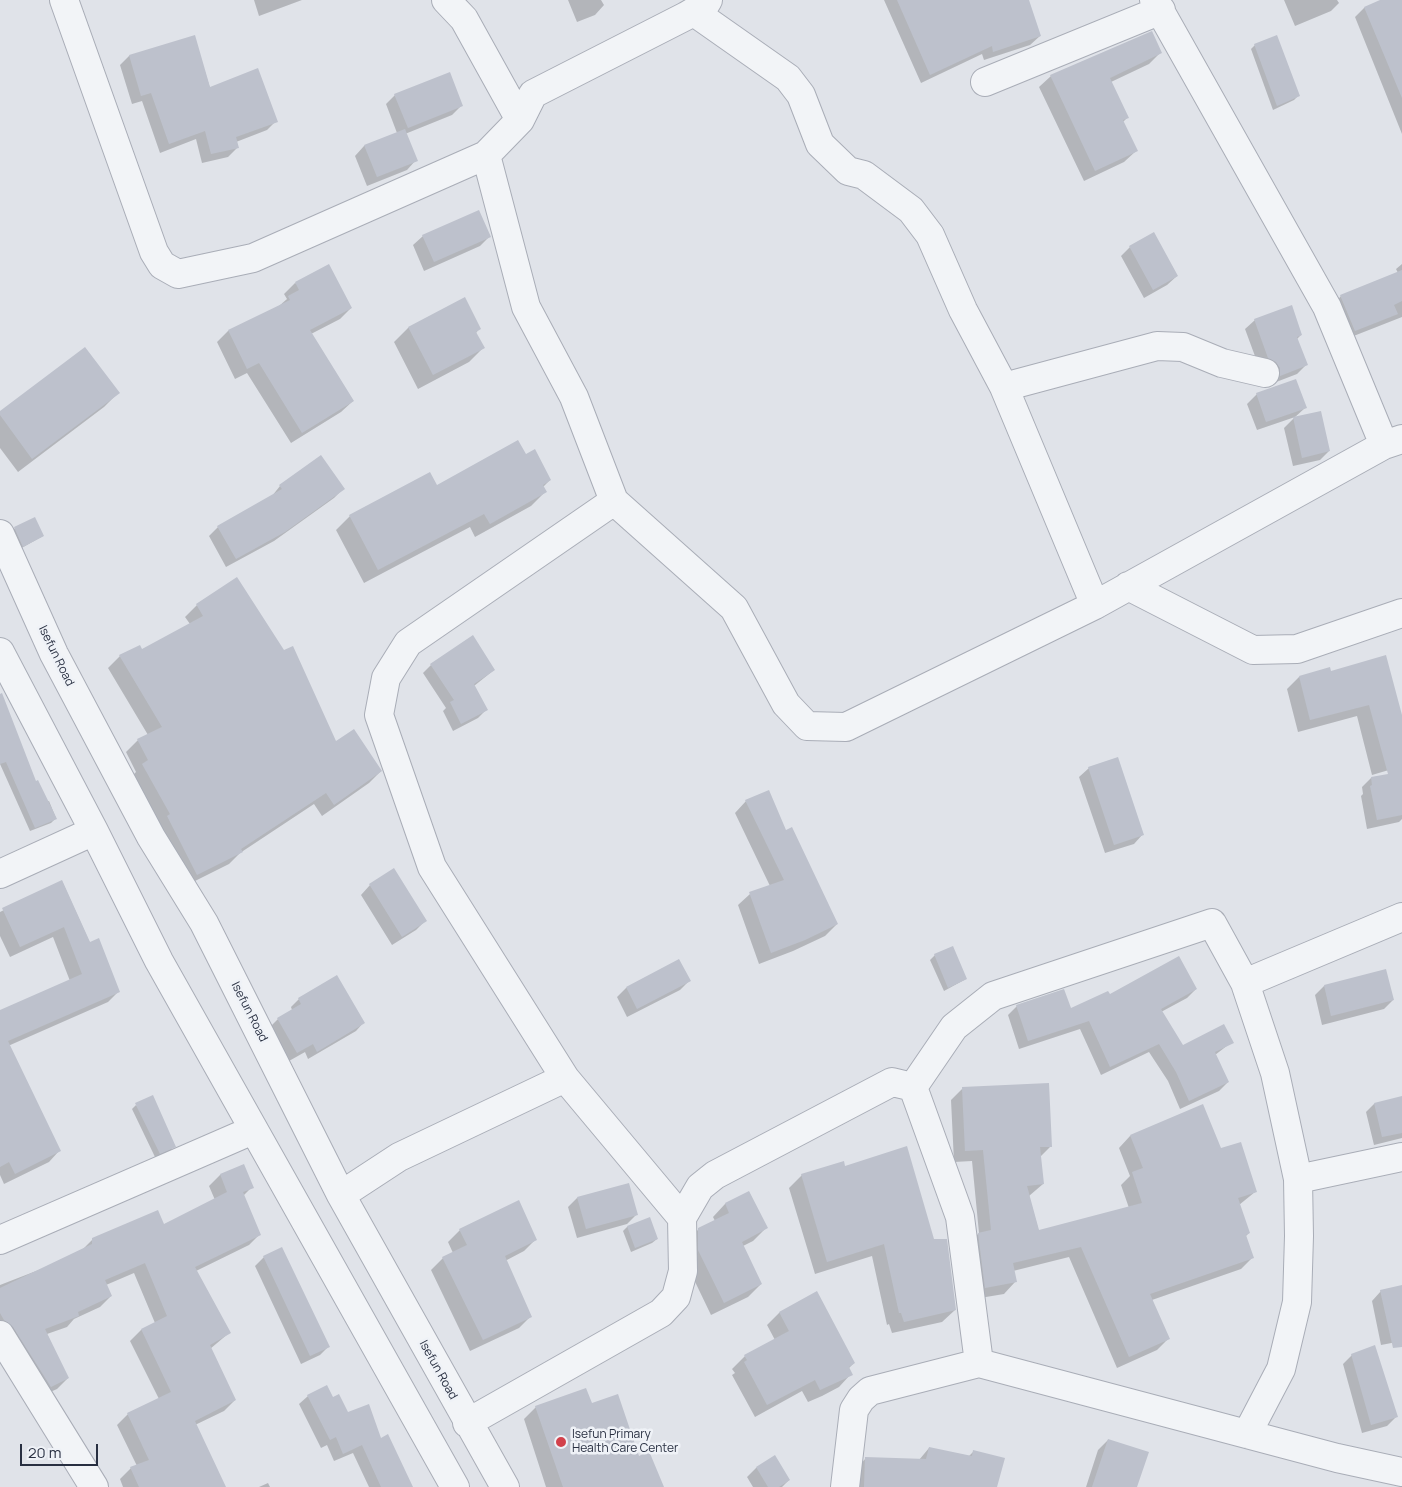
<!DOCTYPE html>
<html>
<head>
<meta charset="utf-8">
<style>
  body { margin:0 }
  #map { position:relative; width:1402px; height:1487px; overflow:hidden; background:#e0e3e9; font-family:Manrope,sans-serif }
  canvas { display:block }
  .scale { position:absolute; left:20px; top:1444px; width:78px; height:22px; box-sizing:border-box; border:2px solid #282f41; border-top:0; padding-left:6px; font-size:15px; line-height:18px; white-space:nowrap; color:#282f41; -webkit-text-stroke:4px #eff2f7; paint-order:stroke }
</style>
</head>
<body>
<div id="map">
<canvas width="1402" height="1487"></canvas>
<div class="scale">20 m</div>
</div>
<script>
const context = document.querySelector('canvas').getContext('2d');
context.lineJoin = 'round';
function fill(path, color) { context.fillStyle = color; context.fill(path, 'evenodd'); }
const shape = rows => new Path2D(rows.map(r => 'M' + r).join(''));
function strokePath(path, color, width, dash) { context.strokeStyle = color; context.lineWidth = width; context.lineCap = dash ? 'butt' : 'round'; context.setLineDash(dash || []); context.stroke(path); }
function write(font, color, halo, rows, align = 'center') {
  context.font = font + ' Manrope,sans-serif'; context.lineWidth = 5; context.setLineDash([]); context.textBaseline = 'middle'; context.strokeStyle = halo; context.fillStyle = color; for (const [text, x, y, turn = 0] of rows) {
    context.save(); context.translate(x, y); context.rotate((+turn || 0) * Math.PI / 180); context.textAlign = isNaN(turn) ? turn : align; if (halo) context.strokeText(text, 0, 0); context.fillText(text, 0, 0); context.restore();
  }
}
fill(shape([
  [254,0,302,0,259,16],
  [568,0,601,0,604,5,595,15,577,22],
  [884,0,1028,0,1040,36,1030,45,984,60,982,54,921,83],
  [1284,0,1337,0,1339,3,1331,11,1295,26],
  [1383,0,1402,0,1402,134,1355,17,1364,8],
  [194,36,210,88,276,121,267,130,236,142,237,148,228,157,202,163,196,139,160,153,142,101,132,104,120,65,129,56],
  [1255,45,1299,95,1294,100,1273,110,1251,49],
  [1160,53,1149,64,1111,82,1127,118,1123,122,1136,151,1124,162,1084,181,1039,87,1051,76],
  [395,95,461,106,452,115,405,134,416,160,407,170,367,186,355,156,364,146,397,133,386,104],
  [423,236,489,237,480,246,424,271,413,245],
  [1130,247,1177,276,1167,285,1144,298,1121,256],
  [1402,264,1402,317,1346,339,1333,305,1341,296,1398,273,1396,269],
  [295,283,351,308,340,319,311,334,353,401,341,412,291,443,247,373,235,379,217,342,228,331,279,306,287,299,284,294],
  [464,299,479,329,476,333,483,348,469,362,418,389,394,342,408,328],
  [1255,320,1301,335,1297,339,1307,364,1297,374,1271,384,1259,367,1245,329],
  [118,393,104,407,18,472,0,448,0,412],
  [1257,394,1305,408,1294,418,1329,451,1320,460,1293,466,1284,428,1295,417,1257,430,1247,404],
  [526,456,550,480,543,487,545,492,531,506,475,537,470,527,364,583,336,530,350,516],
  [280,486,343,489,334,498,274,541,226,567,209,536,218,527,272,496],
  [15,528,43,536,18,550,11,533],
  [197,605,336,743,381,771,369,783,322,816,314,804,240,853,229,864,185,886,131,777,136,772,126,752,138,740,148,735,108,668,120,656,141,651,190,624,185,617],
  [473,637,494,670,474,686,486,710,478,718,453,731,443,711,446,708,423,673,431,665],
  [1330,672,1402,719,1402,764,1399,767,1372,775,1357,716,1298,732,1287,689,1299,677],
  [0,733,35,783,46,802,49,801,56,818,51,823,30,831,0,764],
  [1089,768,1143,834,1134,844,1105,853,1079,777],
  [1371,778,1402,779,1402,819,1399,822,1367,829,1361,796,1363,794,1362,787],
  [746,801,786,832,837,924,825,936,793,951,759,964,738,905,750,894,770,886,735,813],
  [62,881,90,943,119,991,108,1002,8,1046,59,1151,49,1162,4,1184,0,1175,0,1019,70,981,53,937,10,957,0,936,0,912],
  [370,885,425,921,416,930,392,945,361,895],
  [935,955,966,979,944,991,930,960],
  [689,981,680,990,627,1017,617,997,626,988],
  [1324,986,1393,1000,1384,1009,1322,1025,1315,995],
  [1196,989,1187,998,1161,1012,1183,1047,1232,1042,1215,1055,1228,1082,1219,1091,1180,1109,1168,1081,1149,1052,1101,1075,1080,1029,1019,1049,1008,1015,1017,1006,1070,1009,1109,996],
  [299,999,364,1022,356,1031,308,1059,305,1052,289,1061,270,1027,278,1019,292,1010,291,1007],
  [963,1088,1051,1146,1040,1157,1043,1184,1029,1196,1039,1232,1129,1208,1121,1185,1130,1176,1119,1148,1130,1136,1220,1150,1255,1192,1239,1205,1249,1233,1245,1237,1252,1258,1241,1269,1152,1300,1168,1339,1157,1350,1117,1368,1069,1257,1013,1271,1015,1282,1004,1294,974,1299,967,1245,979,1233,972,1161,954,1162,951,1100],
  [1402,1098,1402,1138,1374,1145,1366,1112,1374,1104],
  [136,1105,174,1146,170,1151,155,1157,132,1109],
  [243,1165,252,1187,243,1196,260,1234,249,1245,196,1271,229,1333,210,1349,235,1400,224,1411,195,1425,210,1487,123,1487,120,1479,131,1468,137,1466,117,1425,128,1414,159,1399,130,1341,141,1330,155,1323,134,1273,106,1285,111,1296,100,1307,74,1319,67,1327,47,1334,68,1378,57,1389,39,1397,0,1336,0,1285,67,1259,82,1250,93,1239,163,1225,215,1200,209,1186,220,1175],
  [844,1168,933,1241,944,1239,955,1310,942,1322,892,1333,889,1324,887,1325,872,1256,815,1274,789,1188,802,1175],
  [749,1192,766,1228,753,1241,743,1246,761,1284,748,1297,711,1315,686,1263,685,1242,699,1229,715,1221,713,1217,725,1204],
  [577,1198,636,1215,627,1224,577,1238,568,1207],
  [649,1219,657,1239,652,1243,631,1252,623,1231,627,1227],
  [460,1230,536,1239,524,1251,505,1261,531,1316,519,1328,470,1351,431,1270,443,1258,453,1253,448,1242],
  [264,1257,329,1346,320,1355,301,1364,255,1266],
  [1402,1287,1402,1341,1381,1345,1372,1301,1381,1291],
  [816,1293,854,1363,848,1369,851,1374,839,1387,822,1396,808,1402,802,1391,755,1417,732,1375,735,1373,732,1369,745,1356,775,1340,767,1325,779,1313],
  [1352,1355,1397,1416,1387,1426,1362,1433,1343,1364],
  [308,1396,332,1398,347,1414,380,1439,412,1487,369,1487,353,1453,334,1461,327,1445,321,1448,299,1404],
  [591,1405,639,1457,663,1487,546,1487,524,1419,536,1407],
  [1108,1440,1136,1487,1086,1487,1098,1450],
  [929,1448,968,1457,974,1451,996,1487,856,1487,857,1468,866,1458,919,1460],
  [775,1457,789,1480,782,1487,753,1487,747,1477,756,1468],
  [268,1483,270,1487,259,1487]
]), '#0003');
fill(shape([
  [897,0,1029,0,1041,36,993,52,992,46,930,75],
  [1380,0,1402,0,1402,98,1364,7],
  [1152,31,1162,53,1110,78,1129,118,1123,120,1138,151,1095,171,1050,75],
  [195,35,210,87,258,68,278,122,236,137,239,148,211,154,205,131,169,144,151,93,141,96,129,55],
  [1277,35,1300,96,1277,106,1254,44],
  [450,72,463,106,408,128,394,94],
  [405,129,418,161,377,177,364,145],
  [479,210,491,237,434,262,422,235],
  [1154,232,1178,276,1153,290,1129,246],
  [329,264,352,308,310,330,354,401,302,433,259,363,247,369,228,330,290,300,288,296,299,290,295,282],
  [1402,270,1402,301,1394,305,1398,314,1355,331,1340,295],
  [465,297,481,329,476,332,485,348,433,375,408,327],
  [1292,305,1302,335,1297,337,1308,365,1280,376,1280,368,1276,362,1268,358,1254,319],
  [85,347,120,393,32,459,0,415,0,411],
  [1296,379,1307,408,1266,422,1256,393],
  [1321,411,1330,451,1302,458,1293,417],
  [518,440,526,454,535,449,551,480,543,485,547,492,490,524,484,514,378,570,349,515,430,472,437,485],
  [321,455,345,489,285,532,236,559,217,526,282,489,279,485],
  [35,517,44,536,23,547,14,527],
  [237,577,284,650,293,646,336,741,354,729,382,771,334,805,326,793,241,849,243,852,197,875,167,816,170,814,142,764,148,760,137,739,162,727,119,655,140,645,142,649,203,616,196,604],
  [473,635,495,670,474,684,488,710,461,724,450,702,454,700,430,664],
  [1386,655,1402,715,1402,815,1377,820,1370,786,1372,785,1371,777,1388,774,1369,705,1310,720,1299,676,1330,667,1331,671],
  [2,693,36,781,38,780,57,819,35,828,6,762,0,764,0,694],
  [1118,757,1144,835,1114,845,1088,767],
  [769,790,786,830,792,827,838,924,805,940,771,953,749,892,784,880,745,800],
  [394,868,427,921,402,937,369,884],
  [62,880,90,942,99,938,120,992,8,1041,61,1151,15,1174,9,1162,0,1167,0,1010,82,974,64,927,20,947,2,908],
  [953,946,967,979,948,988,934,954],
  [1179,956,1197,989,1161,1009,1183,1045,1224,1024,1234,1043,1215,1052,1229,1082,1189,1101,1176,1072,1159,1044,1110,1067,1089,1021,1028,1041,1016,1005,1064,989,1071,1008,1108,991,1110,994],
  [679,959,691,981,637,1009,626,987],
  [1386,969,1394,1000,1331,1016,1324,985],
  [337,975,365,1023,317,1052,313,1044,297,1053,277,1018,301,1004,298,998],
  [1049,1083,1052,1147,1040,1147,1044,1184,1027,1186,1039,1230,1142,1203,1132,1172,1143,1168,1130,1135,1203,1104,1221,1148,1241,1142,1257,1192,1238,1198,1250,1233,1246,1235,1254,1258,1150,1294,1170,1339,1129,1357,1081,1247,1013,1263,1017,1282,985,1288,978,1233,991,1230,983,1150,965,1151,962,1087],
  [153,1095,176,1147,160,1154,135,1103],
  [1402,1096,1402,1133,1382,1137,1374,1103],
  [907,1146,934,1239,947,1239,956,1310,904,1322,901,1313,899,1313,884,1244,827,1262,801,1174,844,1161,845,1166],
  [244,1164,254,1188,243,1192,261,1235,195,1267,231,1333,210,1345,236,1400,195,1421,226,1487,139,1487,130,1467,149,1460,127,1413,171,1392,141,1329,167,1316,145,1263,105,1280,112,1296,78,1312,79,1316,45,1329,69,1378,51,1387,13,1327,4,1320,0,1313,0,1288,92,1244,92,1238,158,1210,164,1224,227,1192,220,1174],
  [629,1183,638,1215,586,1229,577,1197],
  [749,1191,768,1228,742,1242,762,1284,724,1303,698,1250,698,1228,729,1213,725,1203],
  [519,1200,537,1240,505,1256,532,1317,483,1340,442,1257,467,1245,459,1229],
  [650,1217,658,1239,635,1248,627,1226],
  [282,1247,330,1347,310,1356,263,1256],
  [1402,1285,1402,1347,1393,1348,1380,1290],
  [817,1291,855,1363,849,1367,853,1375,820,1390,815,1380,767,1405,744,1362,747,1360,744,1355,789,1331,779,1312],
  [1375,1345,1398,1417,1371,1425,1351,1354],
  [327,1385,333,1397,339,1394,348,1412,369,1404,381,1438,388,1434,413,1487,381,1487,362,1445,343,1454,336,1437,330,1440,307,1395],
  [586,1388,592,1403,618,1394,639,1456,649,1451,664,1487,563,1487,535,1406],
  [1108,1439,1149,1452,1137,1487,1092,1487],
  [929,1447,972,1456,973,1450,1005,1458,997,1487,864,1487,865,1457,926,1459],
  [775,1455,790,1480,779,1487,768,1487,756,1467]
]), '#bdc1cc');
const minor = shape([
  [64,0,154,252,162,265,178,274,253,258,486,155,520,120,533,94,686,16,705,5,708,0],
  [446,0,464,19,520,120],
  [1154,0,1327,307,1384,445],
  [694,12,788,78,801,95,820,144,848,171,864,175,911,210,930,235,963,310,1004,387,1095,605],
  [985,82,1161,10],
  [486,155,526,307,574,397,614,501,734,608,786,704,807,726,846,727,1095,605,1384,445,1402,439],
  [1004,387,1157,346,1183,347,1222,363,1265,373],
  [614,501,408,643,386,678,379,715,432,867,565,1078,682,1218],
  [0,534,54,654,151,837,204,923,341,1195,505,1487],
  [1128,586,1253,650,1297,649,1402,613],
  [0,652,94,831,159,961,455,1487],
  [0,874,94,831],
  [1245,983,1402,917],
  [913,1087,954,1027,993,996,1212,923,1245,983,1275,1073,1298,1179,1299,1236,1297,1302,1281,1369,1247,1434],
  [1298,1179,1402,1157],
  [341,1195,399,1157,565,1078],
  [0,1240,253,1130],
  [0,1335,94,1487],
  [467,1423,661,1313,676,1297,683,1271,682,1218,700,1187,715,1175,892,1082,913,1087,960,1217,979,1363],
  [845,1487,854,1410,861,1399,870,1391,979,1363,1337,1458,1402,1472]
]);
strokePath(minor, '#a9adb7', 30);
strokePath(minor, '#f2f4f7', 28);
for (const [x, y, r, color] of [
  [561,1442,6,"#d2414b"]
]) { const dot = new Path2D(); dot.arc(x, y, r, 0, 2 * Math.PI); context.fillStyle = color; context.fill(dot); strokePath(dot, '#eff2f7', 2); }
write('12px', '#282f41', '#eff2f7', [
  ["Isefun Road",56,656,64],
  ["Isefun Road",249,1012,63],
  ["Isefun Road",438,1370,61]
]);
write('12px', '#282f41', '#eff2f7', [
  ["Isefun Primary",572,1435],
  ["Health Care Center",572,1449]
], 'left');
</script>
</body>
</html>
